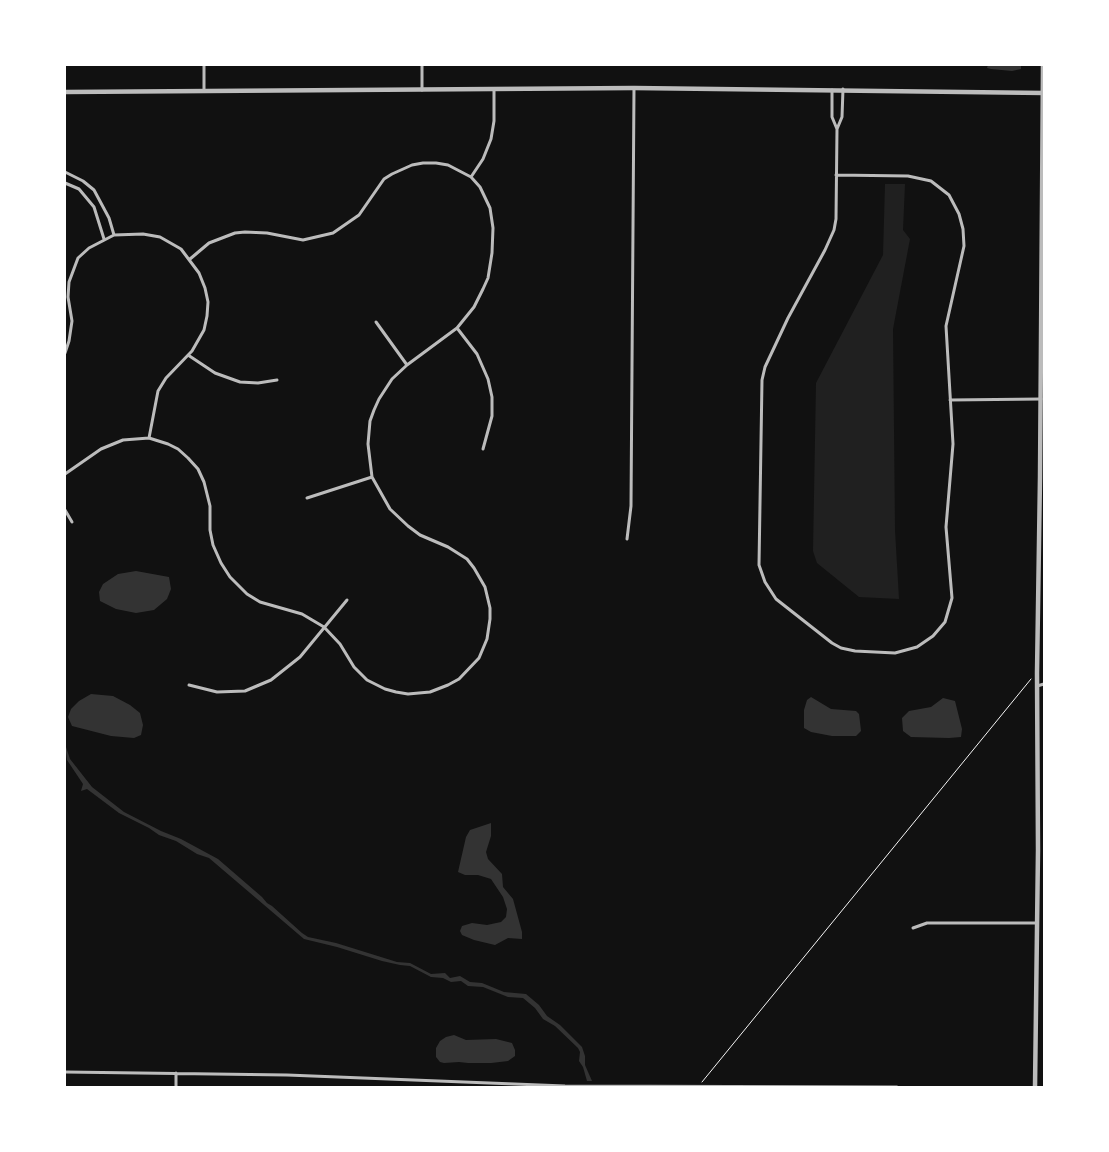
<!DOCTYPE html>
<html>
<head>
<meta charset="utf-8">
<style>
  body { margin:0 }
  #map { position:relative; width:1109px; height:1152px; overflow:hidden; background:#111; font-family:"Noto Sans",sans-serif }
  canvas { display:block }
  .frame { position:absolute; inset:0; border:66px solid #fff; pointer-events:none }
</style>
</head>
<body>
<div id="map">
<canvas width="1109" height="1152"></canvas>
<div class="frame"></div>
</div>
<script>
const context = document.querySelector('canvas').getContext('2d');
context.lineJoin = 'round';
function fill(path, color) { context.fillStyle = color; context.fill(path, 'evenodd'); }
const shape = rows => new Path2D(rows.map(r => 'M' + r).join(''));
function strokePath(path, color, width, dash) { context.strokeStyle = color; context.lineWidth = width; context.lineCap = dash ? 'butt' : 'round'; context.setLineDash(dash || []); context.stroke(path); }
fill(shape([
  [885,184,905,184,903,230,910,239,893,329,895,530,899,599,859,597,817,563,813,551,816,383,883,255]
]), '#202020');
fill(shape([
  [988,65,1021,65,1021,69,1012,71,991,69,987,68],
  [136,571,169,577,171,589,167,599,154,610,136,613,116,609,100,601,99,592,103,584,118,574],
  [91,694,113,696,130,705,140,713,143,725,141,735,134,738,111,736,72,726,68,717,71,709,79,701],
  [811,697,831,709,856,711,859,714,861,731,856,736,832,736,811,732,804,728,804,710,807,700],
  [943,698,955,701,962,729,961,737,949,738,911,737,903,731,902,718,909,711,931,707],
  [65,744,70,759,92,787,124,812,161,831,181,839,218,859,262,897,267,903,272,906,302,933,308,937,336,943,397,962,410,963,431,974,445,973,450,978,460,976,470,982,482,983,504,992,526,994,539,1005,547,1016,560,1025,582,1047,585,1056,585,1065,592,1081,587,1081,583,1067,579,1061,580,1052,578,1048,555,1026,543,1019,535,1008,523,998,508,997,483,987,468,986,461,981,451,982,443,978,431,977,410,966,400,965,382,961,337,947,304,939,209,858,197,854,176,841,159,835,149,828,119,813,87,789,81,791,83,784,67,760],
  [491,823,491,836,486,852,488,859,502,874,503,887,513,899,522,932,522,939,508,938,495,945,474,940,462,935,460,931,462,926,472,923,487,925,501,922,506,917,507,909,503,897,491,879,478,875,465,875,458,872,466,837,470,830],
  [454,1035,466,1040,496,1039,512,1043,515,1050,515,1056,508,1061,491,1063,468,1063,459,1062,444,1063,440,1062,436,1057,436,1048,440,1041,446,1037]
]), '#333');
strokePath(shape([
  [702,1082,1031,679]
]), '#f5f5f5', 1);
strokePath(shape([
  [422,90,422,65],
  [832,90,832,117,837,129,836,219,834,230,825,250,788,318,765,367,762,380,759,565,765,582,776,599,832,643,841,648,855,651,895,653,917,647,933,636,945,622,952,598,946,527,953,444,946,326,964,246,963,229,959,214,949,195,931,181,908,176,836,175],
  [204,91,204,65],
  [837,129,842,117,843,89],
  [65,172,83,181,94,190,109,218,114,235],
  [471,177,483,159,491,139,494,121,494,89],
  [65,183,79,189,94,207,104,239],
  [376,322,407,365],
  [457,328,477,354,488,379,492,397,492,416,483,449],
  [65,353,69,341,72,321,68,297,69,282,78,258,89,248,114,235,143,234,160,237,181,249,199,273,205,288,208,302,207,316,204,330,192,351,166,378,158,391,149,438],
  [188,355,215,373,240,382,258,383,277,380],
  [950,400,1041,399],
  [65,474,101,449,123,440,149,438,168,444,178,449,188,458,198,469,204,482,210,506,210,530,213,545,221,563,230,577,247,594,260,602,302,614,324,627,340,644,354,667,367,680,385,689,396,692,408,694,430,692,448,685,459,679,479,658,487,639,490,619,490,608,485,587,474,568,467,559,448,547,420,535,408,526,390,509,372,477,368,444,370,421,374,410,379,399,392,379,407,365,457,328,474,307,483,289,488,278,492,253,493,228,490,208,480,187,471,177,448,165,436,163,423,163,412,165,392,174,384,179,359,215,333,233,303,240,267,233,245,232,235,233,209,243,190,259],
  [307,498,372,477],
  [65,510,72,522],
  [627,539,631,506,634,88],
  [189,685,217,692,245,691,271,680,300,657,347,600],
  [1037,686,1044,684],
  [913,928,927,923,1037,923],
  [65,1072,287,1075,565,1086,897,1087],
  [176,1087,176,1073]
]), '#bcbcbc', 3);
strokePath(shape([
  [65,92,634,88,1044,93],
  [1035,1087,1038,850,1037,673,1040,477,1043,65]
]), '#bcbcbc', 4.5);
</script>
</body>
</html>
